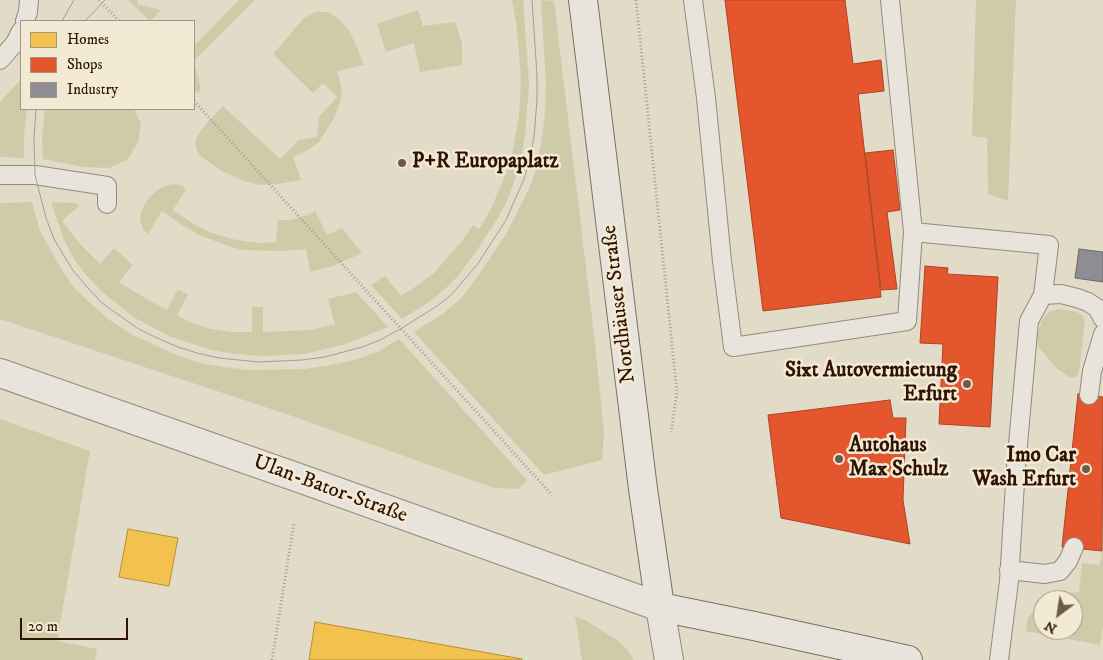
<!DOCTYPE html>
<html>
<head>
<meta charset="utf-8">
<style>
  body { margin:0 }
  #map { position:relative; width:1103px; height:660px; overflow:hidden; background:#e2dbc8; font-family:"IM FELL DW Pica",serif }
  canvas { display:block }
  .legend { position:absolute; left:20px; top:20px; width:175px; height:90px; box-sizing:border-box; background:#f3ead5; border:1px solid #a59481; margin:0; padding:6px 9px; list-style:none; font-size:15px; color:#2f1404 }
  .legend li { display:flex; align-items:center; gap:10px; height:25px }
  .legend b { width:25px; border:1px solid #a59481 }
  .north { position:absolute; left:1033px; top:590px; width:50px; height:50px; box-sizing:border-box; background:#f3ead5; border:1px solid #a59481; border-radius:50%; rotate:211deg; font-size:14px; font-weight:700; line-height:20px; text-align:center; color:#2f1404 }
  .north::after { content:''; display:block; margin:auto; width:18px; height:22px; background:#6e5a49; clip-path:polygon(50% 0,100% 100%,50% 72%,0 100%) }
  .scale { position:absolute; left:20px; top:618px; width:108px; height:22px; box-sizing:border-box; border:2px solid #2f1404; border-top:0; padding-left:6px; font-size:15px; line-height:18px; white-space:nowrap; color:#2f1404; -webkit-text-stroke:4px #f3ead5; paint-order:stroke }
</style>
</head>
<body>
<div id="map">
<canvas width="1103" height="660"></canvas>
<ul class="legend">
<li><b style="height:14px;background:#f2c14e"></b>Homes</li>
<li><b style="height:14px;background:#e4572e"></b>Shops</li>
<li><b style="height:14px;background:#8d8d92"></b>Industry</li>
</ul>
<div class="north">N</div>
<div class="scale">20 m</div>
</div>
<script>
const context = document.querySelector('canvas').getContext('2d');
context.lineJoin = 'round';
function fill(path, color) { context.fillStyle = color; context.fill(path, 'evenodd'); }
const shape = rows => new Path2D(rows.map(r => 'M' + r).join(''));
function strokePath(path, color, width, dash) { context.strokeStyle = color; context.lineWidth = width; context.lineCap = dash ? 'butt' : 'round'; context.setLineDash(dash || []); context.stroke(path); }
function write(font, color, halo, rows, align = 'center') {
  context.font = font + ' "IM FELL DW Pica",serif'; context.lineWidth = 5; context.setLineDash([]); context.textBaseline = 'middle'; context.strokeStyle = halo; context.fillStyle = color; for (const [text, x, y, turn = 0] of rows) {
    context.save(); context.translate(x, y); context.rotate((+turn || 0) * Math.PI / 180); context.textAlign = isNaN(turn) ? turn : align; if (halo) context.strokeText(text, 0, 0); context.fillText(text, 0, 0); context.restore();
  }
}
fill(shape([
  [128,0,138,0,137,4,161,10,151,21,150,21],
  [239,0,255,0,194,61,201,89,197,93,194,90,194,46],
  [512,0,523,0,529,85,525,135,521,159,514,183,507,201,498,218,477,250,458,276,445,289,429,302,402,319,371,285,385,276,401,296,418,285,434,273,462,241,473,225,479,229,490,211,507,171,512,154,519,117,521,80,517,28],
  [541,0,554,1,594,334,604,433,602,460,544,475,414,332,444,313,461,298,476,279,508,231,529,189,536,170,541,144,545,115,546,83],
  [976,0,1016,0,1008,201,988,194,987,138,972,136],
  [418,10,423,26,455,22,462,43,462,65,420,72,414,43,386,52,377,24],
  [315,12,328,12,339,19,348,29,356,45,364,65,337,71,341,84,342,94,340,103,334,118,319,142,310,149,293,157,301,180,279,184,260,185,243,181,220,170,199,155,195,144,197,136,206,124,223,106,280,159,299,140,317,137,319,117,337,97,323,83,313,93,273,54,304,18],
  [21,79,21,109,27,109,24,136,24,158,0,157,0,102],
  [45,109,134,109,141,124,138,142,128,159,109,168,84,167,43,159,42,134],
  [173,184,180,185,186,189,173,210,194,224,212,233,232,239,257,243,276,242,278,220,291,220,307,215,315,211,327,235,342,228,362,253,333,266,310,272,306,249,282,251,242,250,228,246,199,235,182,225,162,211,148,234,143,229,141,223,140,217,141,211,146,202,154,193,162,187],
  [32,202,40,231,62,270,74,288,108,319,131,334,176,355,200,363,224,367,248,370,305,369,330,365,355,360,379,351,399,339,527,480,519,489,494,488,289,415,0,319,0,203],
  [51,202,75,203,79,206,62,221,80,244,100,264,114,248,133,265,119,282,145,298,167,310,178,289,188,295,177,315,192,323,207,328,230,332,252,332,252,307,263,307,263,332,311,330,335,324,328,299,356,292,388,327,346,344,304,354,264,356,235,354,212,350,171,337,135,318,101,291,86,275,74,259,64,240],
  [1059,309,1077,312,1082,315,1085,321,1079,371,1076,377,1069,377,1057,369,1038,346,1037,336,1042,320,1050,311],
  [0,419,90,451,57,641,97,649,95,660,0,660],
  [1103,542,1103,626,1100,645,1026,631,1028,617,1043,602,1043,630,1073,630,1073,600,1046,600,1056,594,1079,592,1082,563,1100,565],
  [575,616,585,620,617,640,627,649,634,660,582,660]
]), '#cecca8');
const homes = shape([
  [128,529,178,538,169,586,119,577,128,529],
  [315,622,522,659,522,660,309,660,315,622]
]);
fill(homes, '#f2c14e');
strokePath(homes, '#b88d38', 1);
const shops = shape([
  [725,0,845,0,853,64,881,60,884,91,858,94,881,297,763,311,725,0],
  [893,150,900,210,887,212,897,289,881,290,865,153,893,150],
  [925,266,948,268,947,274,998,277,990,427,939,424,943,344,920,343,925,266],
  [1078,394,1103,397,1102,551,1062,547,1078,394],
  [890,400,893,418,906,418,903,500,910,544,781,518,768,415,890,400]
]);
fill(shops, '#e4572e');
strokePath(shops, '#ae4321', 1);
const industry = shape([
  [1079,249,1103,252,1103,282,1075,278,1079,249]
]);
fill(industry, '#8d8d92');
strokePath(industry, '#716967', 1);
const service = shape([
  [693,0,706,98,722,261,733,347,907,321,913,232,1049,245,1043,295,1029,321,1016,467,1009,581,999,660],
  [890,0,913,232],
  [25,21,28,12,29,0],
  [0,60,15,43,21,31],
  [0,175,35,175,107,186,107,204],
  [1043,295,1061,294,1077,298,1088,302,1097,308,1103,319],
  [1089,395,1092,371,1103,334],
  [1009,570,1045,574,1060,571,1068,561,1074,547]
]);
const tertiary = shape([
  [0,373,299,478,660,607,669,660]
]);
const secondary = shape([
  [583,0,643,489,660,607,754,626,908,660]
]);
strokePath(service, '#928a7d', 20);
strokePath(tertiary, '#928a7d', 30);
strokePath(secondary, '#787064', 30);
strokePath(shape([
  [99,0,119,21],
  [636,0,677,392,671,432],
  [194,101,552,495],
  [272,660,294,523]
]), '#a49e96', 3, [1, 2.5]);
strokePath(service, '#e8e4dc', 18);
strokePath(tertiary, '#e8e4dc', 28);
strokePath(secondary, '#e8e4dc', 28);
strokePath(shape([
  [62,21,74,0],
  [85,21,105,0],
  [36,109,34,137,35,175,46,218,54,239,64,256,74,272,88,288,102,303,137,328,157,338,178,347,197,353,219,358,259,362,302,360,325,357,362,347,380,340,402,328,437,306,450,296,477,265,506,220,524,179,530,158,534,137,537,100,537,76,532,0]
]), '#a49e96', 1);
for (const [x, y, r, color] of [
  [402,163,5,"#6e5a49"],
  [967,384,5,"#6e5a49"],
  [839,459,5,"#6e5a49"],
  [1086,469,5,"#6e5a49"]
]) { const dot = new Path2D(); dot.arc(x, y, r, 0, 2 * Math.PI); context.fillStyle = color; context.fill(dot); strokePath(dot, '#f3ead5', 2); }
write('bold 21px', '#2f1404', '#f3ead5', [
  ["P+R Europaplatz",412,163],
  ["Sixt Autovermietung",957,372,"right"],
  ["Erfurt",957,396,"right"],
  ["Autohaus",849,447],
  ["Max Schulz",849,471],
  ["Imo Car",1076,457,"right"],
  ["Wash Erfurt",1076,481,"right"]
], 'left');
write('21px', '#2f1404', '#f3ead5', [
  ["Nordhäuser Straße",620,304,-97],
  ["Ulan-Bator-Straße",330,490,20]
]);
</script>
</body>
</html>
